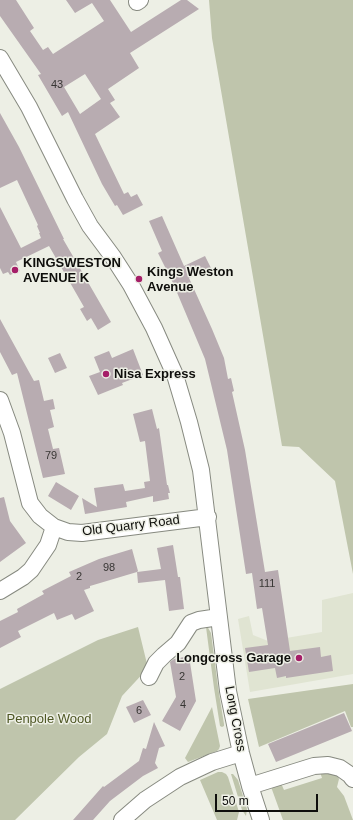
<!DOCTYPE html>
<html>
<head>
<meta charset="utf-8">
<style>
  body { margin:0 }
  #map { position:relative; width:353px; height:820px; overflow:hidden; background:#edefe5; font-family:Helvetica,sans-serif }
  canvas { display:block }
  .scale { position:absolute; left:215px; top:794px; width:103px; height:18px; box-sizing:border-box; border:2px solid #0e0e0b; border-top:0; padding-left:5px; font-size:12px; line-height:14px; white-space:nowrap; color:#0e0e0b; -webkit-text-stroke:3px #edefe5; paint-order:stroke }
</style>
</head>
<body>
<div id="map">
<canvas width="353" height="820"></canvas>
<div class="scale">50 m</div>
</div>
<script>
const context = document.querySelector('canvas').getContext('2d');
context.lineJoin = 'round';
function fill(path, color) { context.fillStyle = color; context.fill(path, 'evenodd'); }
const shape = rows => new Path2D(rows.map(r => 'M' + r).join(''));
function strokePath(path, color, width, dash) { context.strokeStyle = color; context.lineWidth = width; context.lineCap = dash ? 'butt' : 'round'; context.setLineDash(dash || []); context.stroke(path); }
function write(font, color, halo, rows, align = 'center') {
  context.font = font + ' Helvetica,sans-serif'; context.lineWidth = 3; context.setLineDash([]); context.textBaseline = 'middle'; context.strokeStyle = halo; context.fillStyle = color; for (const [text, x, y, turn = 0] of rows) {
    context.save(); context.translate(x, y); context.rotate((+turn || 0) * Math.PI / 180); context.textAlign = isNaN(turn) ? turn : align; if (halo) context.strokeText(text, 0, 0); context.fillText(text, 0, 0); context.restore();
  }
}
fill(shape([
  [353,593,353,674,250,692,238,619,249,616,253,635,268,641,322,632,322,600]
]), '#e0e4d2');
fill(shape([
  [209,0,353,0,353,574,335,481,299,447,282,446,212,38],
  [207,626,211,633,218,687,224,724,224,726,222,727,220,726,214,688,206,627],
  [138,627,148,668,122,696,107,734,79,757,15,820,0,820,0,689,98,640],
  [353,684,353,727,351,727,345,711,259,747,248,699],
  [212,707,220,746,219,749,217,751,188,762,185,758],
  [319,769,336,773,339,779,337,787,344,796,353,820,283,820,270,784,280,781,284,790,322,778],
  [218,772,222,772,226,774,228,777,239,812,237,820,217,820,200,780],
  [231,774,233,774,238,780,247,809,246,816,242,810]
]), '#bfc5ac');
fill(shape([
  [0,0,16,0,34,28,30,31,43,50,48,47,53,54,104,21,92,3,75,13,66,0,110,0,131,32,181,0,187,0,199,9,130,53,139,68,108,89,115,100,110,103,120,117,95,134,124,194,128,192,131,197,137,194,143,205,123,215,117,205,115,206,102,184,68,112,62,116,38,75,41,74,0,16],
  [85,74,101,99,80,114,64,87],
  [0,113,19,147,64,239,63,239,111,322,98,330,91,318,87,321,80,309,84,307,49,246,16,262,20,271,10,275,8,272,3,274,0,268,0,207,21,248,41,238,39,233,40,233,37,226,38,225,17,180,0,188],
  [162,216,184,266,205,256,211,268,189,278,212,329,224,358,228,379,231,378,234,391,232,392,245,450,265,572,278,570,290,651,320,647,321,657,331,655,333,671,286,678,286,676,277,678,275,668,249,672,245,648,268,645,262,608,257,609,252,573,246,574,227,450,205,359,173,283,158,253,162,251,149,221],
  [0,319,34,381,39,380,44,401,53,399,55,409,50,410,54,427,48,429,53,449,59,448,65,474,43,478,17,373,12,375,0,352],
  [133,349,143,375,122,383,123,385,98,395,89,376,100,372,94,357,109,351,112,358],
  [60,353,67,368,55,373,48,358],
  [152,409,157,429,159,428,167,485,168,485,170,493,168,493,169,499,153,502,153,496,126,502,127,507,85,514,82,498,97,507,94,488,123,484,125,491,145,488,144,482,150,481,145,441,140,442,133,414],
  [56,482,79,496,71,510,48,496],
  [4,497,10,521,26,543,0,562,0,498],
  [173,545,178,577,180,577,184,609,169,611,165,580,138,583,137,572,90,586,90,588,84,590,94,611,75,620,72,614,57,620,54,613,18,631,21,637,0,648,0,621,18,612,17,609,44,594,42,591,71,576,69,572,99,559,132,549,138,571,137,572,161,569,157,548],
  [189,656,196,701,180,731,162,721,176,697,170,662,174,659],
  [143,700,151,715,134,723,126,707],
  [344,713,352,731,276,762,268,744],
  [154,722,165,746,159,748,155,763,158,768,143,776,110,801,93,820,73,820,103,786,104,787,139,761,143,748,146,749]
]), '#b8acb1');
const minor = shape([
  [137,2,140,0],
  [0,58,29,107,75,199,90,226,113,257,131,285,154,328,175,375,189,422,201,470,228,691,241,753,250,786,261,820],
  [0,400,12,433,30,503,40,516,54,527,68,532,82,533,208,517],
  [0,591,23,577,31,570,48,545,54,527],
  [149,677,156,663,164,655,178,643,191,623,199,620,219,617],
  [250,786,314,766,328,765,340,768,350,775,353,779],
  [122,820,145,800,180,777,212,762,241,753]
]);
strokePath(minor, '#878a80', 18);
strokePath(minor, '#fff', 16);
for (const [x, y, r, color] of [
  [15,270,4,"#a51e68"],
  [139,279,4,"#a51e68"],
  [106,374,4,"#a51e68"],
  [299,658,4,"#a51e68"]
]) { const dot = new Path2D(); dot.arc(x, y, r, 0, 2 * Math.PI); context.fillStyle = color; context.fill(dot); strokePath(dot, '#edefe5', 1.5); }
write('11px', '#383634', null, [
  ["43",57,85],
  ["79",51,456],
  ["98",109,568],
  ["2",79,577],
  ["111",267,584],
  ["2",182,677],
  ["4",183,705],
  ["6",139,711]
]);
write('bold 13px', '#0e0e0b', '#edefe5', [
  ["KINGSWESTON",23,263],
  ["AVENUE K",23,278],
  ["Kings Weston",147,272],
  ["Avenue",147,287],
  ["Nisa Express",114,374],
  ["Longcross Garage",291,658,"right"]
], 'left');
write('13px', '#0e0e0b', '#edefe5', [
  ["Old Quarry Road",131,526,-7],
  ["Long Cross",235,719,79]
]);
write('13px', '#4e5724', '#edefe5', [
  ["Penpole Wood",49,719]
]);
</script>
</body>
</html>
